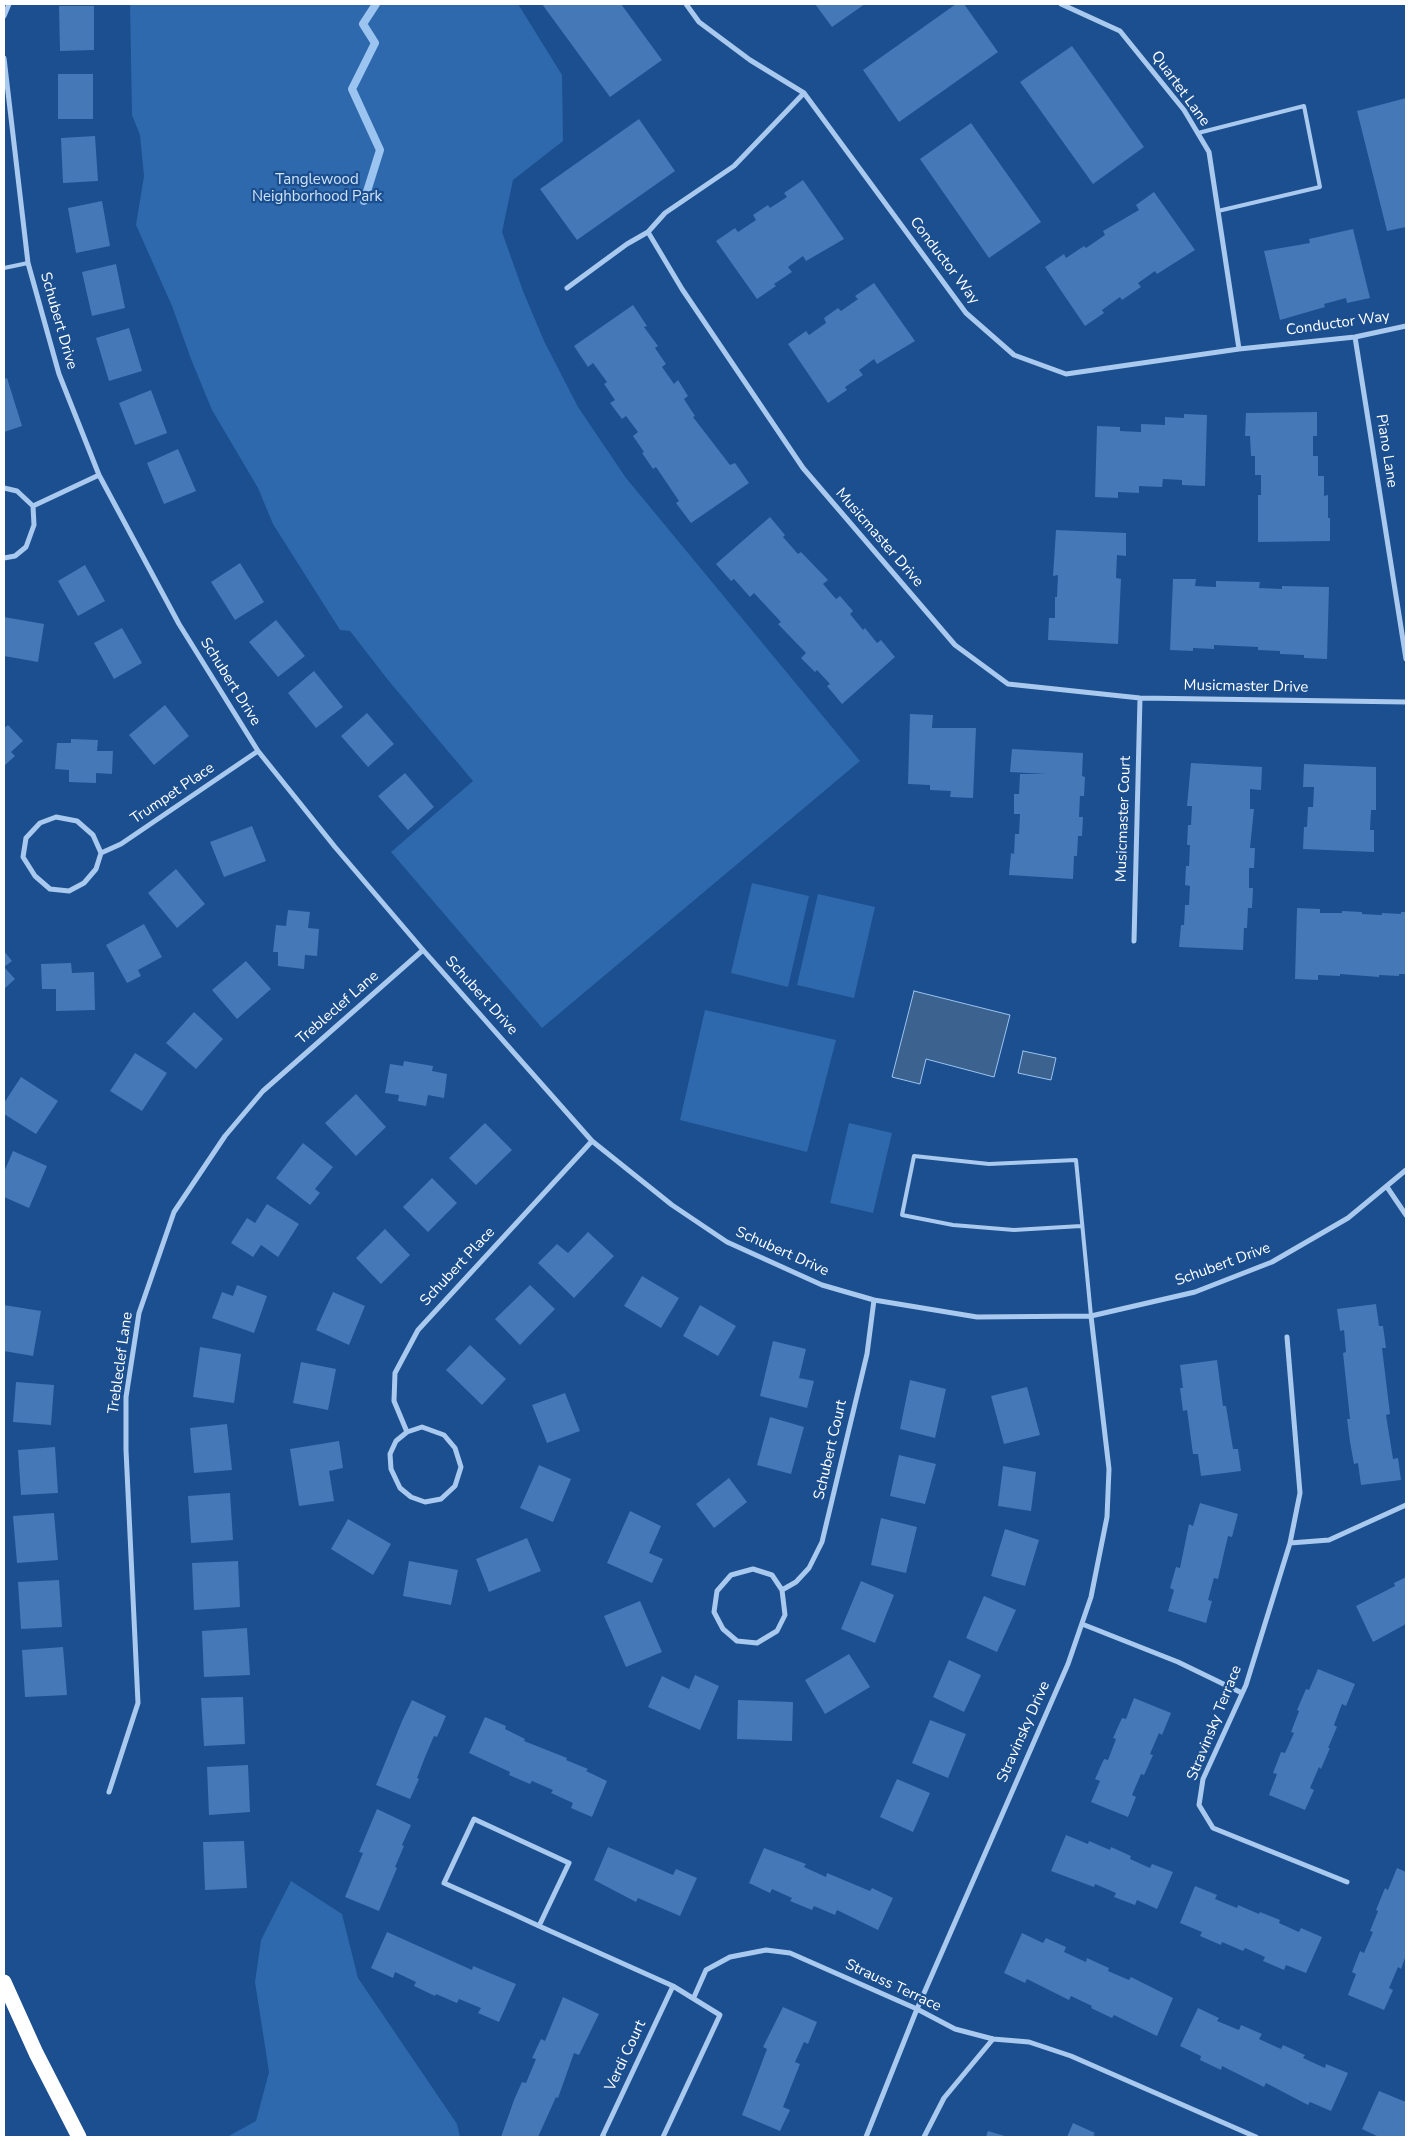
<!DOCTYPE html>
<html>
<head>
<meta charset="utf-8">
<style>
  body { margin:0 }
  #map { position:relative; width:1410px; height:2141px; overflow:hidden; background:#1b4f8f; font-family:"Nunito Sans",sans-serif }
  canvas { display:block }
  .frame { position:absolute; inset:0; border:5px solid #fff; pointer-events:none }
</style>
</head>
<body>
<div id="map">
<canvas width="1410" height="2141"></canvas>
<div class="frame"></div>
</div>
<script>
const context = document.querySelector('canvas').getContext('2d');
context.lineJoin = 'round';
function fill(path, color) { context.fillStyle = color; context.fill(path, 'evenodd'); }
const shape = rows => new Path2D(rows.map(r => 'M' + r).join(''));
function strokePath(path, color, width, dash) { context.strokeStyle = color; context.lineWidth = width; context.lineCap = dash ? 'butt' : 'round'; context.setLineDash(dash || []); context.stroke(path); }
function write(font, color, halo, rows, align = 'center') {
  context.font = font + ' "Nunito Sans",sans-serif'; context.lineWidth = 4.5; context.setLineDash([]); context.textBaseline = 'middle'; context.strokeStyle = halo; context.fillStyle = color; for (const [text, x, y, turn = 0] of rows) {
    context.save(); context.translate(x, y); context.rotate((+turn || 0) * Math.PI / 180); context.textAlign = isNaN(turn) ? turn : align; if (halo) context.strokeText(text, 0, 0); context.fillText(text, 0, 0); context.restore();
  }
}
fill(shape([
  [130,4,518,4,562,75,563,141,513,180,502,232,523,291,544,341,578,407,626,478,860,761,542,1028,391,852,473,781,388,680,350,631,340,630,273,524,258,488,212,410,191,359,172,306,136,225,144,176,140,135,132,115],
  [752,883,809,896,788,987,731,973],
  [818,894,875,907,854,998,797,985],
  [705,1010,836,1040,807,1152,680,1120],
  [849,1123,892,1133,873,1213,830,1203],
  [291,1881,342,1914,358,1978,457,2124,460,2137,227,2137,256,2121,269,2072,255,1982,261,1940]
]), '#2e69ad');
const water = shape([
  [914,991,1010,1015,994,1077,926,1059,920,1084,892,1077,914,991],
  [1023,1051,1056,1058,1051,1080,1018,1073,1023,1051]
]);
fill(water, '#3c6290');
strokePath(water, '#9cc4f0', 1);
strokePath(shape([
  [364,201,380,150,352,89,375,43,363,24,376,4]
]), '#9cc4f0', 8);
fill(shape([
  [542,4,621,4,662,60,610,97],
  [815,4,865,4,832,27],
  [956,4,964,4,998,52,899,122,863,70],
  [59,6,94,6,94,50,60,51],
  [1072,46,1144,147,1093,184,1020,82],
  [58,74,93,74,93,119,58,119],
  [1406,98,1406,227,1387,231,1357,111],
  [639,119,675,171,577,240,540,189],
  [971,123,1041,222,989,258,920,159],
  [95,136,98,181,63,183,61,138],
  [803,180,844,239,806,261,803,256,788,267,792,272,774,284,776,286,757,299,716,241,735,228,738,232,756,220,753,215,768,205,770,208,787,197,784,193],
  [1154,192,1195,250,1157,274,1155,271,1138,283,1141,287,1122,300,1120,297,1102,310,1104,313,1085,326,1045,267,1064,254,1066,258,1084,246,1086,248,1105,235,1103,231,1139,210,1136,205],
  [102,201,110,246,76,253,68,208],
  [1353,229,1370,298,1347,303,1346,298,1324,304,1325,307,1280,320,1264,251,1310,243,1309,239],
  [116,264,125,308,92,316,82,272],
  [874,283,915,341,877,364,874,359,859,370,863,375,845,387,847,390,828,403,788,344,806,331,809,335,826,323,824,318,838,308,841,311,858,299,855,296],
  [633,305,647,326,644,327,658,346,655,348,666,364,662,367,674,384,678,380,688,396,684,399,695,416,693,417,730,465,735,463,749,483,691,523,676,503,679,501,656,467,653,469,642,453,644,452,633,436,638,432,626,416,622,419,610,403,615,400,604,384,607,382,593,363,588,367,574,346],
  [129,328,142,371,109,381,96,338],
  [7,378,22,426,4,432,4,379],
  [151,390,167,433,135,445,119,403],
  [1317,412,1317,436,1313,436,1313,456,1318,456,1318,476,1324,476,1324,496,1328,495,1328,518,1330,518,1330,541,1258,542,1258,495,1261,495,1261,475,1255,475,1255,456,1251,456,1250,436,1245,436,1246,413],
  [1184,414,1207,415,1205,486,1182,485,1182,480,1163,479,1162,487,1139,486,1139,493,1118,492,1118,498,1095,497,1097,426,1120,427,1120,431,1141,432,1141,424,1165,425,1165,417,1184,418],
  [178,449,196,491,164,504,147,463],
  [770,517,785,535,783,537,798,554,801,552,828,580,823,584,836,599,840,596,853,611,850,614,863,630,865,628,877,643,881,640,895,657,842,704,827,686,830,684,817,670,815,672,801,658,806,653,778,624,781,622,768,608,754,593,750,597,734,579,731,581,716,564],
  [1056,530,1126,533,1126,556,1117,555,1116,578,1121,579,1118,644,1048,640,1049,618,1055,618,1055,597,1057,597,1058,575,1053,576],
  [240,563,264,602,235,620,211,582],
  [85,565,105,601,78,616,58,581],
  [1173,579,1196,579,1195,586,1216,587,1216,581,1260,582,1259,588,1282,589,1282,586,1329,587,1327,659,1304,658,1304,655,1280,654,1280,651,1258,650,1258,647,1214,645,1214,649,1193,648,1193,651,1170,650],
  [4,617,44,624,38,662,4,656],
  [276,620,305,656,278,677,249,642],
  [122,628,142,663,114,679,94,643],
  [314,671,343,707,316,728,288,693],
  [165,705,189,736,154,765,129,735],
  [367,713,394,744,368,767,341,736],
  [910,714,933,715,932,728,976,728,973,798,950,797,951,791,930,790,930,785,908,784],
  [8,725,23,741,11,752,15,756,4,766,4,728],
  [71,739,98,740,97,751,113,751,112,774,96,773,96,783,69,782,69,770,55,769,57,743,71,743],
  [1012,749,1083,753,1082,776,1085,777,1084,796,1080,796,1079,817,1083,817,1082,836,1078,836,1077,856,1074,856,1073,879,1009,875,1011,853,1014,854,1015,834,1019,834,1020,814,1014,814,1014,794,1019,794,1020,774,1046,774,1010,772],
  [1191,763,1262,767,1261,790,1250,789,1250,809,1254,809,1250,848,1255,848,1254,868,1249,868,1249,888,1253,888,1252,908,1248,908,1247,928,1244,928,1243,950,1179,947,1181,925,1184,925,1185,905,1189,905,1190,886,1185,885,1186,866,1189,866,1190,845,1187,845,1188,825,1191,825,1192,806,1187,806],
  [1304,764,1376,767,1376,810,1371,810,1370,830,1374,830,1374,852,1303,849,1304,827,1307,827,1308,807,1313,807,1314,787,1303,787],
  [405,773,434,807,408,830,378,796],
  [252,826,266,861,224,877,210,842],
  [176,869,205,904,177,928,148,893],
  [1297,908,1320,909,1320,913,1342,913,1342,911,1362,912,1362,914,1382,915,1382,913,1401,914,1401,912,1406,912,1406,974,1399,974,1399,976,1379,975,1379,977,1340,974,1340,976,1318,975,1318,980,1295,979],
  [288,910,310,912,308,928,319,929,317,956,305,955,304,969,278,966,278,952,273,952,276,925,286,926],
  [144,924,162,957,138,970,141,976,127,983,106,945],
  [4,951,12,961,4,967,15,979,4,989],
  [246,961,271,989,237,1019,212,990],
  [71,963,72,973,94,972,95,1010,56,1011,56,989,42,989,41,964],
  [194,1012,223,1039,196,1069,166,1043],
  [135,1053,167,1073,142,1111,110,1091],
  [404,1061,433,1066,432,1071,447,1074,444,1098,428,1095,426,1106,398,1101,399,1095,385,1093,390,1064,403,1066],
  [21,1077,58,1101,36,1134,4,1114,4,1103],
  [356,1094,386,1127,356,1156,325,1123],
  [485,1123,512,1150,476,1185,449,1158],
  [303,1143,333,1167,315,1189,320,1193,310,1205,276,1178],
  [13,1151,47,1166,29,1208,4,1197,4,1172],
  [432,1178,457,1203,428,1232,403,1207],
  [267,1204,299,1224,278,1257,261,1245,253,1257,231,1243,247,1218,255,1223],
  [385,1229,410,1255,381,1284,356,1258],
  [588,1232,614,1256,574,1298,538,1263,557,1244,568,1253],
  [642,1276,679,1298,661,1328,624,1306],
  [237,1285,267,1296,254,1333,212,1318,222,1292,233,1296],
  [530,1285,555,1309,520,1345,495,1319],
  [333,1292,365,1306,349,1345,316,1330],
  [1376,1304,1379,1326,1383,1326,1386,1348,1382,1348,1390,1414,1386,1415,1393,1459,1398,1458,1401,1480,1361,1485,1358,1463,1354,1464,1350,1442,1347,1419,1350,1419,1343,1353,1346,1352,1344,1330,1340,1331,1337,1309],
  [4,1305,41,1311,33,1356,4,1351],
  [700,1305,736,1326,718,1356,683,1336],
  [773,1341,806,1349,799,1378,814,1381,807,1408,760,1396],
  [470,1345,506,1379,482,1405,446,1370],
  [200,1347,241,1354,234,1403,193,1397],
  [1217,1360,1223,1406,1226,1406,1233,1449,1238,1449,1241,1471,1201,1476,1198,1454,1193,1454,1187,1410,1183,1411,1180,1388,1183,1388,1180,1365],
  [301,1362,336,1369,328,1410,293,1403],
  [910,1380,946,1389,935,1438,900,1429],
  [16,1382,54,1385,51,1425,13,1422],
  [1027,1387,1040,1435,1004,1444,991,1396],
  [565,1393,580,1431,547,1443,532,1405],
  [770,1417,804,1427,791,1474,757,1465],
  [227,1424,232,1470,194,1473,190,1428],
  [339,1441,343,1468,329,1471,334,1501,299,1506,290,1449],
  [55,1447,58,1493,21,1495,18,1450],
  [899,1455,936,1464,925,1504,890,1496],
  [539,1465,571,1479,553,1522,520,1508],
  [1003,1466,1036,1472,1031,1511,998,1506],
  [729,1478,747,1502,714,1528,696,1504],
  [230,1493,233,1540,191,1543,188,1496],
  [1200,1503,1238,1514,1232,1537,1228,1536,1218,1579,1214,1578,1208,1600,1212,1601,1206,1623,1168,1611,1174,1590,1170,1588,1176,1567,1180,1568,1189,1524,1193,1526],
  [630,1511,661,1526,649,1553,663,1559,652,1583,607,1563],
  [54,1513,58,1560,17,1563,13,1516],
  [881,1518,917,1527,906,1573,871,1565],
  [348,1519,391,1544,373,1575,331,1549],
  [1005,1529,1039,1540,1025,1586,991,1576],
  [527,1538,541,1571,489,1592,476,1559],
  [238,1561,240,1607,194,1610,192,1563],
  [409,1561,458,1570,451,1605,403,1596],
  [1406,1577,1406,1624,1373,1642,1356,1606,1395,1586,1394,1583],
  [59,1580,62,1627,21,1629,18,1582],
  [861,1581,894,1595,875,1643,841,1629],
  [984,1596,1016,1610,997,1652,966,1638],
  [640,1601,662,1652,626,1667,604,1616],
  [247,1628,250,1675,204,1677,202,1631],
  [63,1647,67,1695,25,1697,22,1650],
  [849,1654,870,1687,825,1714,805,1680],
  [949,1660,981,1675,964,1712,933,1697],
  [1318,1669,1355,1684,1346,1706,1342,1704,1334,1725,1337,1727,1328,1748,1330,1748,1321,1769,1319,1767,1310,1788,1314,1790,1305,1810,1269,1795,1277,1774,1273,1773,1281,1752,1285,1753,1294,1733,1291,1732,1299,1711,1297,1710,1306,1689,1309,1690],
  [695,1675,719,1686,700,1730,648,1707,662,1676,689,1689],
  [243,1697,245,1744,204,1746,201,1698],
  [1134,1698,1171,1713,1162,1735,1159,1733,1150,1754,1153,1755,1144,1775,1141,1774,1132,1795,1136,1797,1128,1817,1091,1802,1100,1781,1095,1779,1104,1759,1108,1760,1116,1739,1113,1738,1122,1718,1126,1719],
  [412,1700,446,1716,437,1737,434,1736,425,1757,417,1778,419,1779,410,1799,376,1785,402,1721],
  [738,1700,793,1702,792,1741,737,1739],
  [485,1717,506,1726,505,1729,525,1739,524,1741,567,1758,566,1760,588,1769,586,1771,607,1781,592,1817,571,1808,573,1803,551,1793,553,1790,532,1781,530,1784,509,1775,510,1772,469,1753],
  [930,1720,966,1734,948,1778,912,1763],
  [248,1765,250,1812,209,1815,207,1767],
  [897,1779,930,1793,913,1832,880,1817],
  [377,1809,411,1825,402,1845,404,1846,395,1867,397,1868,379,1911,345,1897,363,1853,359,1852],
  [1066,1835,1088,1844,1089,1841,1110,1850,1111,1847,1131,1856,1130,1859,1150,1868,1152,1864,1173,1872,1157,1909,1137,1900,1135,1905,1114,1897,1116,1893,1095,1884,1094,1887,1051,1871],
  [244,1841,247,1888,205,1890,203,1842],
  [608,1847,673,1875,676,1869,697,1878,680,1916,638,1898,636,1902,594,1880],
  [764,1848,806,1864,804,1867,826,1877,827,1873,870,1891,872,1888,893,1898,878,1930,837,1910,835,1915,814,1906,812,1910,790,1901,792,1898,772,1889,770,1893,749,1883],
  [1397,1868,1406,1872,1406,1955,1401,1969,1398,1967,1389,1988,1393,1990,1384,2010,1348,1995,1356,1974,1352,1972,1360,1951,1364,1953,1373,1932,1370,1931,1378,1911,1376,1910,1385,1888,1388,1890],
  [1195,1886,1217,1895,1215,1899,1237,1908,1238,1905,1259,1914,1260,1912,1280,1920,1279,1923,1299,1932,1301,1928,1322,1937,1306,1973,1286,1965,1284,1970,1263,1961,1265,1957,1245,1948,1243,1951,1222,1942,1221,1945,1200,1936,1202,1932,1180,1923],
  [387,1932,472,1970,473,1966,516,1984,499,2022,478,2013,481,2008,459,1999,457,2003,436,1994,435,1996,414,1986,416,1982,395,1972,393,1978,371,1968],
  [1022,1933,1043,1943,1046,1938,1066,1947,1064,1952,1086,1962,1087,1958,1109,1968,1108,1971,1129,1980,1131,1977,1173,1998,1157,2036,1114,2015,1112,2018,1091,2008,1092,2006,1071,1996,1069,2000,1027,1979,1025,1983,1004,1973],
  [563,1997,599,2014,579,2055,574,2053,558,2098,556,2097,538,2137,501,2137,514,2100,522,2082,526,2083,536,2059,532,2058,541,2039,545,2041],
  [783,2007,817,2022,808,2044,804,2042,795,2062,800,2064,783,2107,790,2110,780,2131,742,2115,767,2049,763,2047],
  [1198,2008,1219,2018,1217,2021,1239,2030,1241,2025,1262,2034,1259,2039,1281,2049,1283,2045,1305,2055,1303,2058,1325,2068,1326,2064,1348,2073,1331,2111,1310,2102,1308,2105,1266,2083,1264,2087,1222,2066,1221,2070,1200,2060,1201,2056,1180,2046],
  [1379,2091,1406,2102,1406,2137,1379,2137,1362,2129],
  [1073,2123,1095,2133,1093,2135,1098,2137,1067,2137],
  [988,2131,1008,2137,986,2137]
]), '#4478b7');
strokePath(shape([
  [1198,133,1304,106,1320,187,1218,211],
  [4,268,28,263],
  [1081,1226,1014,1230,953,1225,902,1215,914,1156,989,1164,1076,1160,1091,1316]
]), '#a9c9ee', 4);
strokePath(shape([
  [686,4,699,22,750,60,804,93,966,313,1014,355,1066,374,1239,349,1355,337,1406,326],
  [1061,4,1120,31,1184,110,1209,152,1239,349],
  [4,16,9,4],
  [4,58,28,263,59,374,99,475,179,624,258,751,335,847,423,950,592,1141,672,1205,727,1242,822,1285,874,1300,977,1317,1091,1316,1195,1292,1272,1262,1348,1218,1406,1170],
  [804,93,734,166,665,213,648,232,682,289,803,468,955,645,1008,684,1140,698,1406,702],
  [567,288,627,244,648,232],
  [1355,337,1406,659],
  [4,488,17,491,33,506,34,525,26,547,15,556,4,558],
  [33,506,99,475],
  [101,853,96,869,84,883,69,891,50,889,35,876,23,857,26,838,40,823,56,817,77,821,93,835,101,853,121,844,258,751],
  [1134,941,1140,698],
  [1387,1187,1406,1215],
  [1287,1337,1300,1493,1290,1543],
  [407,1432,422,1427,444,1435,455,1448,461,1467,455,1486,441,1499,425,1502,411,1497,400,1488,391,1469,390,1454,396,1441,407,1432,394,1401,395,1373,418,1330,592,1141],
  [782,1590,785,1615,777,1631,757,1643,737,1641,723,1629,714,1612,717,1591,731,1575,753,1569,772,1575,782,1590,796,1582,809,1568,822,1542,867,1354,874,1300],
  [1082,1624,1178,1662,1242,1693],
  [109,1792,138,1703,126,1450,126,1397,139,1313,174,1212,225,1136,263,1091,423,950],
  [1347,1882,1213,1828,1199,1805,1203,1779,1246,1685,1290,1543,1329,1540,1406,1505],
  [539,1926,569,1863,474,1819,444,1883,513,1914,539,1926,673,1986,720,2015,663,2137],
  [694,1997,706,1970,730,1957,766,1950,790,1953,917,2009,955,2029,993,2039,1029,2042,1071,2056,1256,2137],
  [604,2137,602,2137,673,1986],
  [866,2137,917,2009,1068,1664,1091,1597,1107,1517,1109,1469,1091,1316],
  [924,2137,944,2098,993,2039]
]), '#a9c9ee', 5);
strokePath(shape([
  [4,1982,36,2053,79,2137]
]), '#fff', 15);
write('15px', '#fff', '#1b4f8f', [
  ["Quartet Lane",1180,89,54],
  ["Conductor Way",944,261,53],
  ["Schubert Drive",58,321,74],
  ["Conductor Way",1338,324,-8],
  ["Piano Lane",1386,451,81],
  ["Musicmaster Drive",879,538,49],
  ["Schubert Drive",230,682,58],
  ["Musicmaster Drive",1246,687,1],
  ["Trumpet Place",173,794,-34],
  ["Musicmaster Court",1124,819,-88],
  ["Schubert Drive",481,996,48],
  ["Trebleclef Lane",338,1008,-41],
  ["Schubert Drive",782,1252,24],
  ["Schubert Drive",1223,1265,-20],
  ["Schubert Place",458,1267,-47],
  ["Trebleclef Lane",121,1363,-82],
  ["Schubert Court",831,1450,-77],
  ["Stravinsky Terrace",1215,1723,-68],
  ["Stravinsky Drive",1024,1732,-66],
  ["Strauss Terrace",893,1986,25],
  ["Verdi Court",626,2056,-65]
]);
write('15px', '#cfe3fa', '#1b4f8f', [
  ["Tanglewood",317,180],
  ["Neighborhood Park",317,197]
]);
</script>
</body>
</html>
